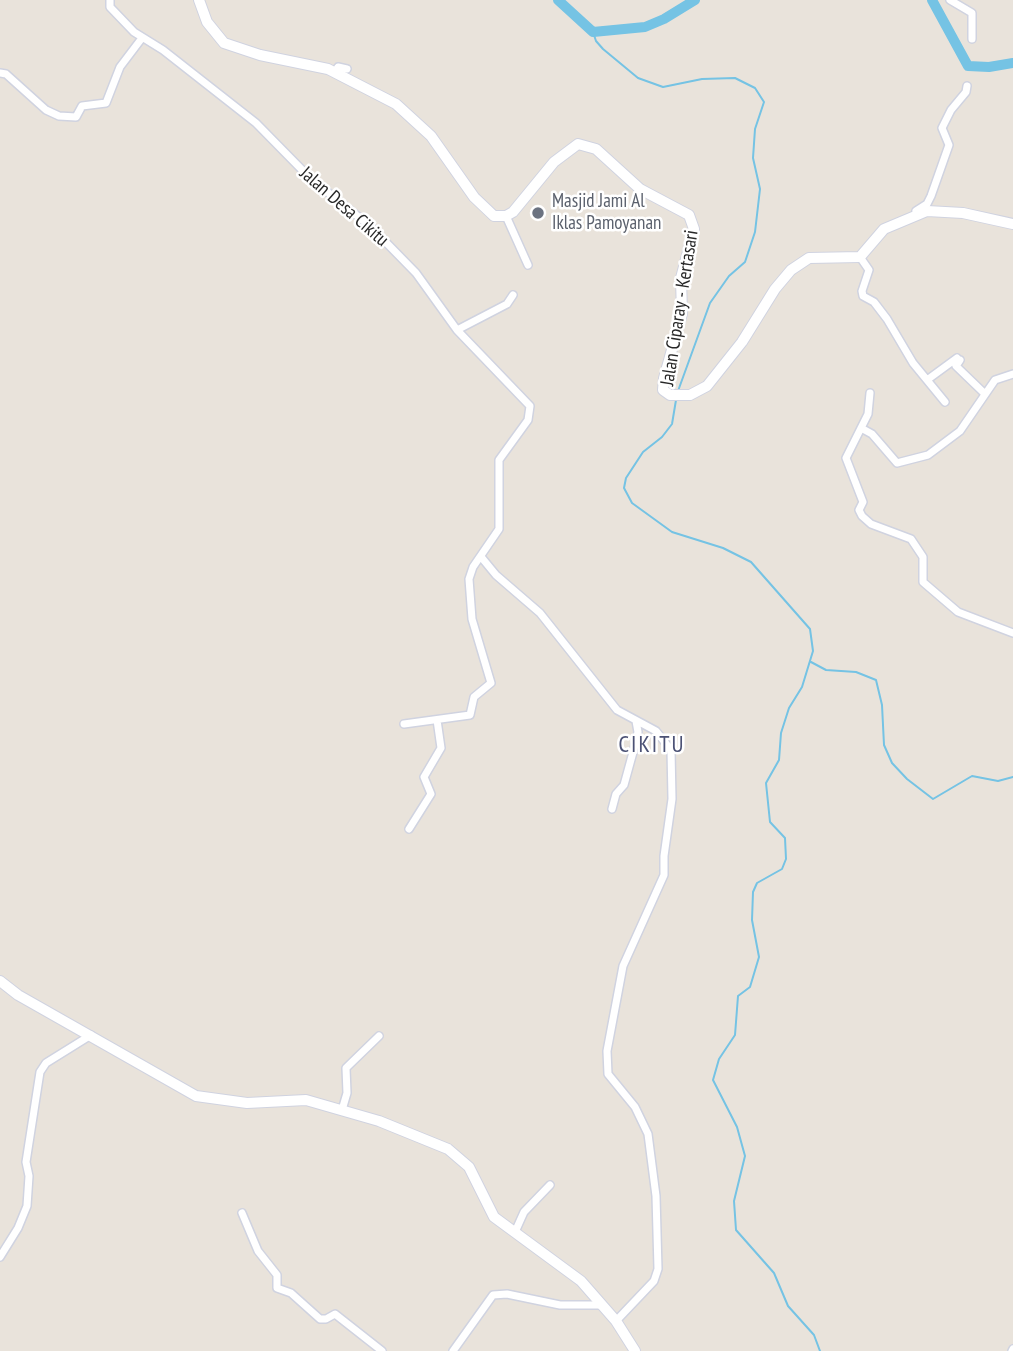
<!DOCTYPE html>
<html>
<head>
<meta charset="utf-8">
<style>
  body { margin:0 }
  canvas { display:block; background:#e9e3db }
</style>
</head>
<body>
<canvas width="1013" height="1351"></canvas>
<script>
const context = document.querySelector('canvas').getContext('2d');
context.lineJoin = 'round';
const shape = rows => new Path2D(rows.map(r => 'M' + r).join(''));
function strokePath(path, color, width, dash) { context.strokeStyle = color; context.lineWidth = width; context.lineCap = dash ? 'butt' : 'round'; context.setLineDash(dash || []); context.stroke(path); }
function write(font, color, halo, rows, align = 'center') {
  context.font = font + ' "PT Sans Narrow",sans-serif'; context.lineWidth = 5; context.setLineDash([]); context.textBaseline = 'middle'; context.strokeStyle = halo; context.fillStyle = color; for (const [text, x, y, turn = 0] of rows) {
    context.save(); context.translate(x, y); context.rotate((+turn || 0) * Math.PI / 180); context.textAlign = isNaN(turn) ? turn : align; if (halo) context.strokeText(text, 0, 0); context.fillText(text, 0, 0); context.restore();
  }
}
strokePath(shape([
  [593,32,596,41,603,49,638,78,663,87,702,79,735,78,755,88,764,102,755,129,753,158,760,189,755,232,745,262,729,276,710,303,678,391],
  [676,400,672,424,662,437,643,452,626,478,624,488,632,503,672,532,723,548,751,562,810,629,813,651,802,687,789,708,781,733,779,760,766,783,770,822,785,838,786,859,782,869,757,883,753,892,752,920,759,957,750,987,738,996,735,1035,719,1059,713,1080,737,1127,745,1156,734,1201,736,1230,774,1273,788,1306,814,1335,820,1351],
  [811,662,826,670,856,672,876,680,882,705,884,745,892,763,907,779,933,799,972,776,998,781,1013,777]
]), '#75c3e4', 2);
strokePath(shape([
  [558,0,593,32,645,27,664,19,695,0],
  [932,0,968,66,989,67,1013,63]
]), '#75c3e4', 10);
const street = shape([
  [110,0,110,7,134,32,163,50,256,123,310,178,371,227,416,273,457,330,530,406,528,420,499,460,499,529,473,567,469,579,472,619,491,683,474,697,470,715,404,724],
  [950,0,972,13,972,39],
  [335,72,338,67,347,69],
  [0,73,6,74,46,110,59,116,76,117,82,106,106,103,120,67,142,38],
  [916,211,927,204,931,196,949,145,942,128,951,110,966,92,967,86],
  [506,216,528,265],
  [860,257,869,270,862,291,863,296,874,302,887,319,913,363,945,402],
  [457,330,507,304,513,295],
  [960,360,956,366,984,393],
  [927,380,957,358],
  [870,393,868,414,846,458,863,502,859,510,862,516,871,524,911,539,923,557,923,582,958,612,1013,633],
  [861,428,872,434,897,463,928,455,960,431,995,380,1013,374],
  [482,558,496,575,540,613,617,710,656,731,671,750,672,799,664,856,664,875,623,966,607,1051,608,1074,635,1107,648,1134,656,1196,658,1269,654,1281,616,1321],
  [612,809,616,794,624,785,635,745,638,732,636,721],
  [409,829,431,794,424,777,441,748,437,720],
  [342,1110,347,1093,346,1068,379,1036],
  [242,1213,258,1251,277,1275,277,1288,291,1293,320,1319,326,1319,335,1314,382,1351],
  [515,1232,524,1212,550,1185],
  [0,1257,18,1228,27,1206,29,1176,26,1162,40,1072,46,1063,91,1035],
  [453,1351,493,1295,507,1294,560,1305,602,1305],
  [1012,1351,1013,1349]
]);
const secondary = shape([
  [199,0,207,22,224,43,260,55,328,69,396,104,431,136,474,197,494,216,506,216,513,212,554,162,578,144,596,149,640,189,689,215,694,229,681,278,682,314,664,378,663,390,670,395,690,395,707,386,742,342,775,289,791,270,809,258,860,257,884,229,927,211,963,213,1013,224],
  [0,981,18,995,196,1096,247,1103,306,1100,379,1121,448,1149,469,1167,494,1217,581,1281,616,1321,635,1351]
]);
strokePath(street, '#d0d3e0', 10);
strokePath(secondary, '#d0d3e0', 12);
strokePath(street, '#fff', 7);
strokePath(secondary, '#fff', 10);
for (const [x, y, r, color] of [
  [538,213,7,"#6b7280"]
]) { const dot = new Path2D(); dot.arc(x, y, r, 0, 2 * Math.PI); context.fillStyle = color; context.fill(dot); strokePath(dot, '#fff', 2.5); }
write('19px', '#5b616d', '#fff', [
  ["Masjid Jami Al",552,202],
  ["Iklas Pamoyanan",552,224]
], 'left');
write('19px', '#282828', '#fff', [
  ["Jalan Desa Cikitu",344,207,41],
  ["Jalan Ciparay - Kertasari",680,308,-81]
]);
context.letterSpacing = '2px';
write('23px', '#4c5275', '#fff', [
  ["CIKITU",652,745]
]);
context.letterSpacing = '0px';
</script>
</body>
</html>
